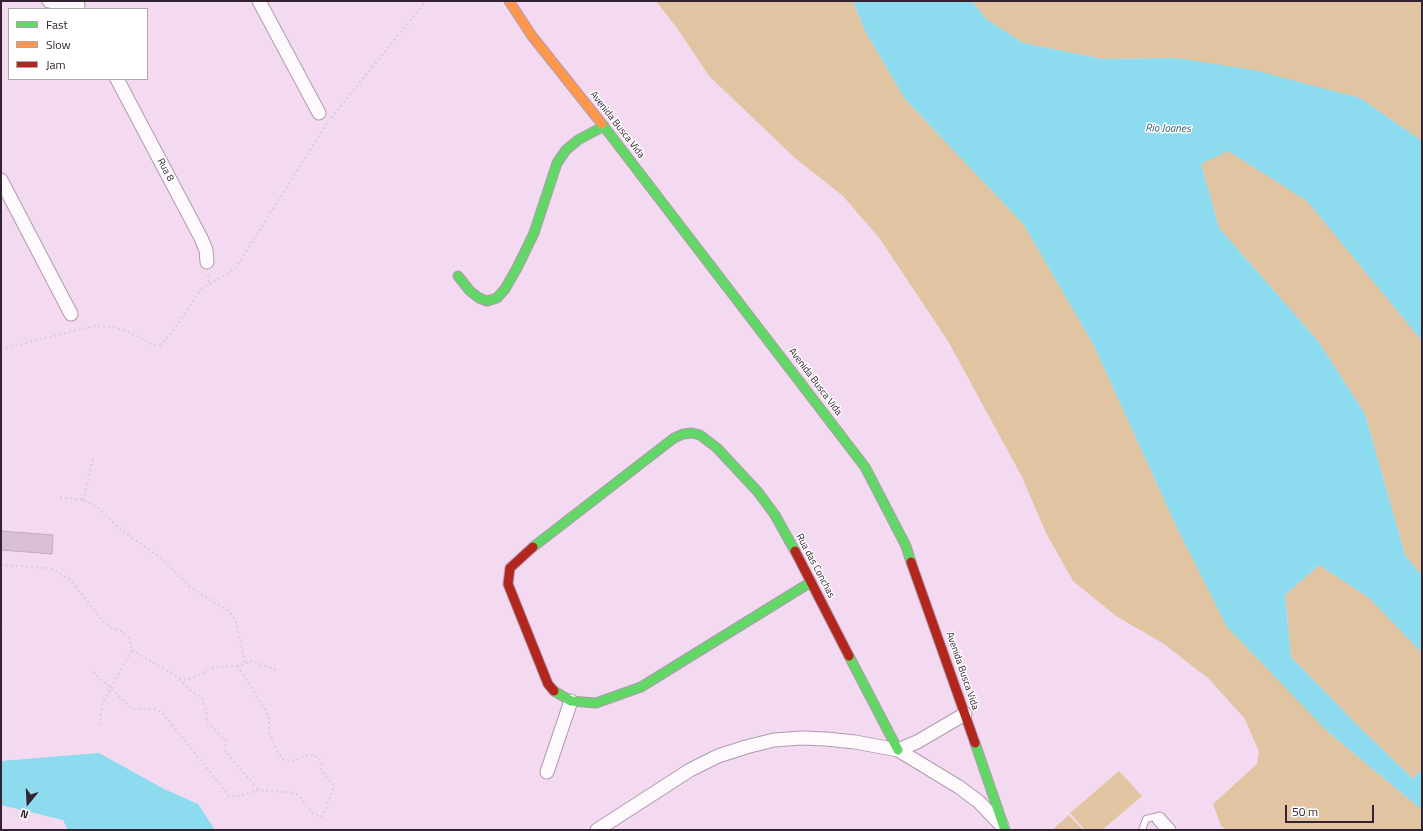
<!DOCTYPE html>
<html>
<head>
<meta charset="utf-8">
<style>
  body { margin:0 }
  #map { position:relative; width:1423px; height:831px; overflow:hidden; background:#f4daf1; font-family:"Titillium Web",sans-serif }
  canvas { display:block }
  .frame { position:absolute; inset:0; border:2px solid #332232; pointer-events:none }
  .legend { position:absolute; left:8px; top:8px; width:140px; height:72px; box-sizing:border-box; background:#fff; border:1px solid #ada7ad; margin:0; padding:5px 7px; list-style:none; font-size:12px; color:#332232 }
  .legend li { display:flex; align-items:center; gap:8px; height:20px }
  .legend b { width:20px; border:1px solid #ada7ad }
  .north { position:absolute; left:8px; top:783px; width:40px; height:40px; -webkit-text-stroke:3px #fff; paint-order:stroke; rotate:198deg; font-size:11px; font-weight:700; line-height:16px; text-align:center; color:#332232 }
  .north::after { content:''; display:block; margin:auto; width:14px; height:18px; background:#332232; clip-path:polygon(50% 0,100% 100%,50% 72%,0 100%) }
  .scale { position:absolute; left:1285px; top:805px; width:89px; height:18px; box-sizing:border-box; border:2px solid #332232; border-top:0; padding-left:5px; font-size:12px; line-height:14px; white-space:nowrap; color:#332232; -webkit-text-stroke:3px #fff; paint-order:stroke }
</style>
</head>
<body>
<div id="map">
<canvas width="1423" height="831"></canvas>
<div class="frame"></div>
<ul class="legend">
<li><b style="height:5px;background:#63d668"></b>Fast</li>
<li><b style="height:5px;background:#ff974d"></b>Slow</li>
<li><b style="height:5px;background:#b3261e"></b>Jam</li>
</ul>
<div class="north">N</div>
<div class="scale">50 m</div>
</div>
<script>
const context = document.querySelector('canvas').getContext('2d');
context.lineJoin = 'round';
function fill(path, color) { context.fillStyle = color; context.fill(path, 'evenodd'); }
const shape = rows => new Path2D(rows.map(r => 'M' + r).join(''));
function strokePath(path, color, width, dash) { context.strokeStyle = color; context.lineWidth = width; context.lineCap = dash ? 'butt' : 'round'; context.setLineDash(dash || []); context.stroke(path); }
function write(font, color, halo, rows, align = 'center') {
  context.font = font + ' "Titillium Web",sans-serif'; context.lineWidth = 3; context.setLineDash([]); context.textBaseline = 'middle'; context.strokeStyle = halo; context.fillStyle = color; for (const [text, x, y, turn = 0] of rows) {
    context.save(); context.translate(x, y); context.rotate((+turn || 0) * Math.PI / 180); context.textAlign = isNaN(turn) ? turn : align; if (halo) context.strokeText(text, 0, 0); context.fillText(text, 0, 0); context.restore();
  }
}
fill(shape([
  [656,1,853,1,865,31,905,99,1024,225,1094,346,1178,530,1328,732,1422,810,1422,830,1227,830,1221,826,1213,804,1257,764,1259,752,1245,719,1209,679,1164,644,1116,616,1073,581,1046,533,1022,477,948,341,880,239,843,196,795,158,709,76,677,28],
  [972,1,1422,1,1422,141,1360,98,1176,58,1103,59,1023,43,986,19],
  [1227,150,1308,201,1422,341,1422,576,1405,555,1365,414,1318,341,1219,228,1201,164],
  [1319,565,1369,598,1422,653,1422,769,1413,779,1359,727,1291,657,1285,594],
  [1119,771,1142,796,1102,830,1085,830,1070,813],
  [1069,815,1083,830,1052,830]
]), '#e1c5a2');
fill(shape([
  [853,1,972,1,986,19,1023,43,1103,59,1176,58,1254,70,1360,98,1422,141,1422,341,1307,201,1228,151,1201,164,1219,228,1318,341,1365,414,1405,555,1422,576,1422,653,1369,598,1319,565,1285,595,1291,657,1359,727,1413,779,1422,769,1422,810,1328,732,1227,627,1178,530,1094,346,1024,225,905,99,865,31],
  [99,753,164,789,198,804,215,830,68,830,63,820,1,805,1,761]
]), '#8cdbef');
const building = shape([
  [1,531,53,535,52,554,1,550,1,531]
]);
fill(building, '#d9c0d7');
strokePath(building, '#c0acbe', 1);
const lane = shape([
  [1142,830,1146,819,1154,817,1159,819]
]);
const street = shape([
  [49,1,78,5],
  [259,1,319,113],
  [117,79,201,238,206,250,207,262],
  [1,180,71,314],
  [898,750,917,742,965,714],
  [547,772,571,701],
  [1159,819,1169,830],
  [597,830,690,770,718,756,746,747,774,740,802,738,826,739,855,742,898,750,959,787,979,802,1002,826]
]);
const fast = shape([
  [602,124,865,467,906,546,911,562],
  [458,276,470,291,479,298,487,301,497,298,505,289,517,268,534,233,557,163,566,150,578,140,604,126],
  [533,547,674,438,683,434,692,433,700,435,717,448,758,492,775,515,795,551],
  [849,656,898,750],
  [554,691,571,701,596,703,641,687,811,582],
  [975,743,1005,830]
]);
const slow = shape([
  [509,1,532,36,602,124]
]);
const jam = shape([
  [533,547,510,568,508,584,548,684,554,691],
  [795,551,849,656],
  [911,562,975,743]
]);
strokePath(lane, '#af9bad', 8);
strokePath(street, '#af9bad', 15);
strokePath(fast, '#af9bad', 11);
strokePath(slow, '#af9bad', 11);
strokePath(jam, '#af9bad', 11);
strokePath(shape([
  [331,118,426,1],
  [208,275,209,283],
  [1,349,94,326,113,327,129,332,154,345,160,345,173,331,202,288,230,272,239,263,327,123],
  [60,497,83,500,96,506,125,533,161,558,191,588,227,610,235,619,245,662],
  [83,500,94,456],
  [1,565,49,568,56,571,70,580,103,621,112,628,121,631,129,638,132,650,103,702,99,726],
  [1,632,4,630],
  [132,650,179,678,187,680,215,667,238,666,252,661,278,671],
  [93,672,133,709,154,709,162,712,229,796,235,797,259,790,295,793,300,797,313,814,320,817,323,816,334,786,321,771,322,762,314,755,308,755,292,761,284,760,278,753,269,731,269,716,238,666],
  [179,679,191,691,202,698,206,710,207,722,226,741,225,752,259,790]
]), '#d6ced5', 2, [2, 3]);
strokePath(lane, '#fdf9fd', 6);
strokePath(street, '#fdf9fd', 13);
strokePath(fast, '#63d668', 9);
strokePath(slow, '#ff974d', 9);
strokePath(jam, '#b3261e', 9);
write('10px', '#332232', '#fff', [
  ["Avenida Busca Vida",617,125,52],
  ["Rua 8",165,170,62],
  ["Avenida Busca Vida",815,382,53],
  ["Rua das Conchas",815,566,62],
  ["Avenida Busca Vida",962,671,71]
]);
write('italic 11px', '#265a63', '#fff', [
  ["Rio Joanes",1168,129,1]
]);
</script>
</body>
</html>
